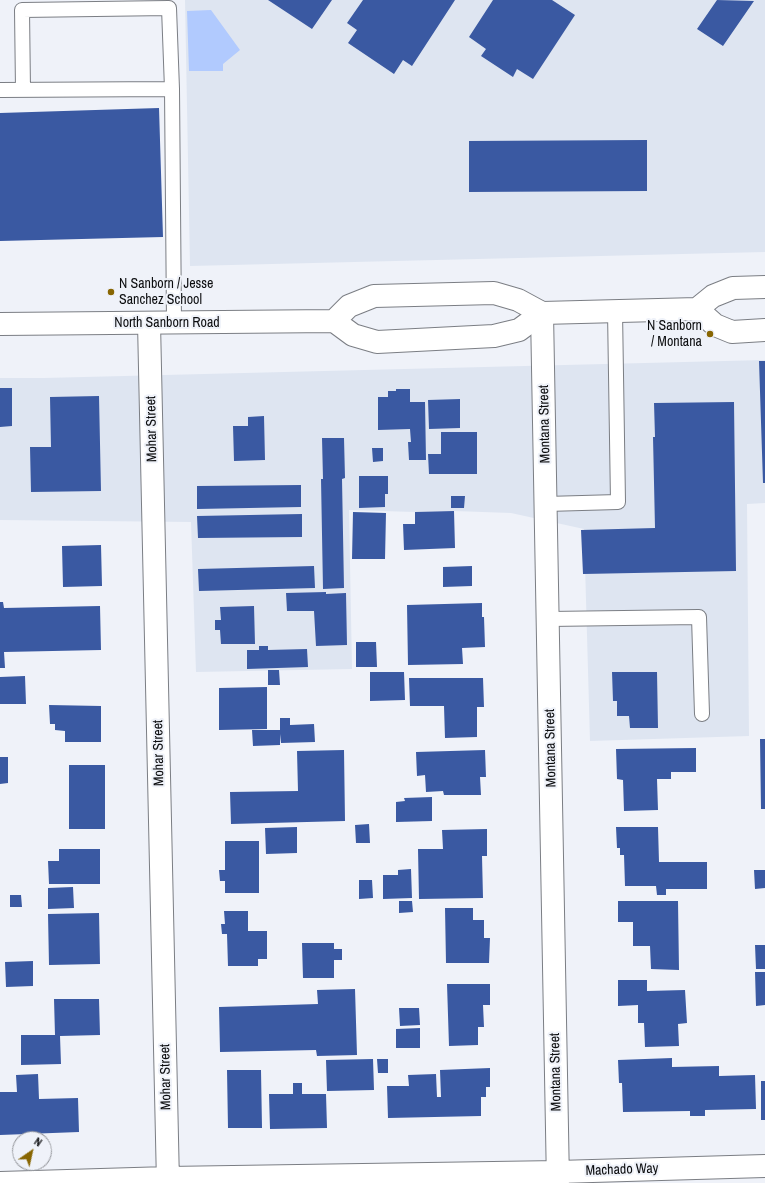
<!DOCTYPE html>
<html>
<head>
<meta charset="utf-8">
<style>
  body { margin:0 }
  #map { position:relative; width:765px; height:1183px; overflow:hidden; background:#eff2f9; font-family:"Archivo Narrow",sans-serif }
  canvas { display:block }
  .north { position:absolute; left:12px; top:1131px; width:40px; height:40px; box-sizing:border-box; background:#eff2f9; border:1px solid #94969b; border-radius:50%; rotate:34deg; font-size:11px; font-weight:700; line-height:16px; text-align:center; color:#0c0d0f }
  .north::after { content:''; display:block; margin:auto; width:14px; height:18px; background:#886602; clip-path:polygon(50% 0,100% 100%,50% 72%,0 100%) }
</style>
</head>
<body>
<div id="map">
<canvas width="765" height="1183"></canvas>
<div class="north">N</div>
</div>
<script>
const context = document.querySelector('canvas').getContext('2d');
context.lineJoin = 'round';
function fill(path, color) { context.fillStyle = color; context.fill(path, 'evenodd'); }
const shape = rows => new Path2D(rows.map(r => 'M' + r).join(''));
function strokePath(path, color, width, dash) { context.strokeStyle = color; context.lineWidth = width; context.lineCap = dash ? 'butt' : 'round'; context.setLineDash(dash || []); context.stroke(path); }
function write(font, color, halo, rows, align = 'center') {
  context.font = font + ' "Archivo Narrow",sans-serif'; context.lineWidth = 4; context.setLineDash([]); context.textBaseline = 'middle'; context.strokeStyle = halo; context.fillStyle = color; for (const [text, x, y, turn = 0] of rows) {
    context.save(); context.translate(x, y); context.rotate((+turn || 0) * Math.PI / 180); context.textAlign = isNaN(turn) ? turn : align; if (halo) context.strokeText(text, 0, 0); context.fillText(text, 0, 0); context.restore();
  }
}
fill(shape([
  [185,0,765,0,765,252,190,266],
  [765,360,765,503,747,504,749,736,590,741,584,529,511,513,454,511,415,512,349,510,352,669,196,672,191,522,0,520,0,378,44,378]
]), '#dee5f1');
fill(shape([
  [211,10,240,50,223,64,223,71,189,71,187,11]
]), '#b1cafe');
fill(shape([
  [268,0,332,0,312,29],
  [363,0,455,0,412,66,403,60,394,74,348,43,357,30,347,23],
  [493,0,552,0,575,15,533,79,517,69,513,77,481,56,486,49,469,37],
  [717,0,754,1,723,46,697,29],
  [159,108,163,237,0,241,0,113],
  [647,140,647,191,469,192,469,141],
  [759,361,765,361,765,483,763,483],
  [0,388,12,388,12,426,0,427],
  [396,389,410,389,410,402,425,402,426,460,409,460,408,442,411,442,410,429,378,430,378,397,388,397,388,391,396,391],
  [99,396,101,491,31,492,30,447,51,447,50,397],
  [460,399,460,428,429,429,428,400],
  [734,402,736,571,583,574,581,530,655,528,653,437,655,437,654,403],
  [264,416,265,460,234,461,233,426,248,426,248,417],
  [441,432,477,432,477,474,429,474,428,454,441,454],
  [322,438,344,438,345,478,342,479,344,588,323,589,321,479,323,479],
  [372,448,383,448,383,461,373,462],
  [359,476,388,476,388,494,385,494,385,507,359,508],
  [301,485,301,507,197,509,197,486],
  [451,496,465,496,464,508,451,508],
  [454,511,455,548,404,550,403,524,415,524,415,512],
  [353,512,386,513,385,559,352,559],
  [302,514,302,537,198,538,197,516],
  [101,545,102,586,63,587,62,546],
  [314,566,315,588,199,591,198,569],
  [472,566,472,586,443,587,443,567],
  [326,592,326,594,346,593,347,645,316,646,314,611,287,611,286,593],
  [0,602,3,602,4,608,100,606,101,650,4,652,5,668,0,668],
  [482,603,482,617,484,617,485,647,462,648,463,664,408,665,407,605],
  [254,606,255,644,221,644,220,630,215,630,215,620,221,620,220,607],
  [356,642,376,642,377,667,356,667],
  [259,646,268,646,268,650,307,649,308,667,247,669,247,650,259,650],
  [268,670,279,670,280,685,268,685],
  [370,672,404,672,405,700,370,701],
  [612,672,657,672,658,728,630,728,629,716,617,716,617,701,613,701],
  [25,676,26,704,0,704,0,677],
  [409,678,483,678,484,707,477,707,477,737,445,738,444,706,410,706],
  [267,687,267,729,219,730,219,688],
  [49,705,101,706,101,742,65,742,65,731,55,730,55,724,50,724],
  [280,718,290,718,290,725,314,724,315,742,281,743,280,734,280,745,253,746,252,730,280,730],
  [760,739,765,739,765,809,761,809],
  [696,748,696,772,671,772,671,779,657,779,658,810,624,811,623,780,617,779,616,749],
  [344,750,345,821,231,824,230,792,298,791,297,751],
  [485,750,486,777,480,777,481,795,444,795,443,791,426,792,425,775,417,776,416,752],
  [0,757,8,757,8,783,0,784],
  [69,765,105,765,105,829,69,829],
  [432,797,432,821,396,822,396,802,405,801,404,798],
  [369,824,370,843,356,843,355,825],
  [297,827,297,853,266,854,265,828],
  [616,827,658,827,659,862,707,862,707,889,666,889,666,895,657,895,656,886,625,886,624,855,620,855,620,848,617,848],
  [487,829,487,856,482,856,483,898,419,899,418,849,443,849,442,830],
  [225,841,259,841,259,893,225,893,225,881,220,881,219,870,225,870],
  [59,849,100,849,100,884,49,884,48,861,59,861],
  [411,869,412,898,383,899,383,875,398,875,398,870],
  [754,870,765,870,765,888,755,889],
  [359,880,372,880,373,898,359,899],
  [73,887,74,908,48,909,48,888],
  [10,895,21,895,22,907,10,907],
  [399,901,412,901,413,912,399,913],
  [618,901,678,901,679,970,651,969,650,946,633,946,633,922,618,922],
  [445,908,473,908,473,920,484,920,484,938,490,938,489,963,446,963],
  [224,911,248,911,248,931,267,931,267,959,258,959,258,966,228,966,227,934,222,934,221,924,225,924],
  [99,913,100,964,49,965,48,914],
  [302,943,334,943,334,949,342,949,342,960,334,960,334,978,303,978],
  [755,945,765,945,765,969,756,969],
  [33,961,33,986,6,987,5,962],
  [755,972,765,972,765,1005,756,1006],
  [618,980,647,980,647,991,685,990,687,1023,678,1024,679,1046,645,1047,644,1023,638,1023,638,1005,618,1006],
  [447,984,490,984,490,1005,483,1005,484,1027,478,1027,478,1045,449,1046],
  [355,989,357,1055,317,1056,316,1050,220,1052,219,1007,318,1004,317,990],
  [54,999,99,999,100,1035,60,1036,61,1064,21,1065,21,1035,55,1035],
  [399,1008,419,1008,420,1025,400,1026],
  [420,1028,420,1048,396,1048,396,1029],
  [672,1058,672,1067,719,1066,719,1076,755,1075,756,1109,705,1110,705,1116,690,1116,690,1111,623,1112,622,1083,619,1083,618,1060],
  [373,1059,374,1090,327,1091,326,1060],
  [377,1059,388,1059,388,1073,378,1073],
  [490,1068,490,1087,486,1087,486,1097,481,1097,481,1116,388,1118,387,1086,409,1086,408,1075,436,1074,437,1097,441,1097,440,1070],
  [227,1070,261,1070,262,1128,228,1128],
  [38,1074,39,1099,78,1098,79,1132,0,1135,0,1092,17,1092,16,1075],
  [761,1081,765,1081,765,1120,761,1120],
  [293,1083,302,1083,302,1094,326,1094,327,1128,270,1129,269,1094,293,1094]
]), '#3a59a2');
const lane = shape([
  [0,90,172,89,174,323],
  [23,90,22,10,169,8,172,89],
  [546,504,618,502,615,311],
  [548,619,699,617,702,714]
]);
const street = shape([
  [542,313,558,1183],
  [149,323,168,1183],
  [0,1183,168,1178,558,1172,765,1166]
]);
const secondary = shape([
  [697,309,715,325,732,332,765,330],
  [334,321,349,306,374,296,494,293,518,300,542,313,697,309,713,296,733,288,765,287],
  [0,324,334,321,353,335,377,342,494,336,519,330,542,313]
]);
strokePath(lane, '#7b7e84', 16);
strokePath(street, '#7b7e84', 24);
strokePath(secondary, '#7b7e84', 24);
strokePath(lane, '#fff', 14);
strokePath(street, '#fff', 22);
strokePath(secondary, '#fff', 22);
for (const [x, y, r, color] of [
  [111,292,4,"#886602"],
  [710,334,4,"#886602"]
]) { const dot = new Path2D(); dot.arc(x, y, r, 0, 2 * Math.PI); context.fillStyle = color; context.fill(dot); strokePath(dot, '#eff2f9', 1.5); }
write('14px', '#0c0d0f', '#eff2f9', [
  ["N Sanborn / Jesse",119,284],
  ["Sanchez School",119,300],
  ["N Sanborn",702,326,"right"],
  ["/ Montana",702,342,"right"]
], 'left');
write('14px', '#0c0d0f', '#eff2f9', [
  ["North Sanborn Road",167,323],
  ["Montana Street",545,424,-91],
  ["Mohar Street",152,429,-91],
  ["Montana Street",551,748,-91],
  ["Mohar Street",159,753,-91],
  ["Montana Street",556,1072,-91],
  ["Mohar Street",166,1077,-91],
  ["Machado Way",622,1170,-2]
]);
</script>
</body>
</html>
